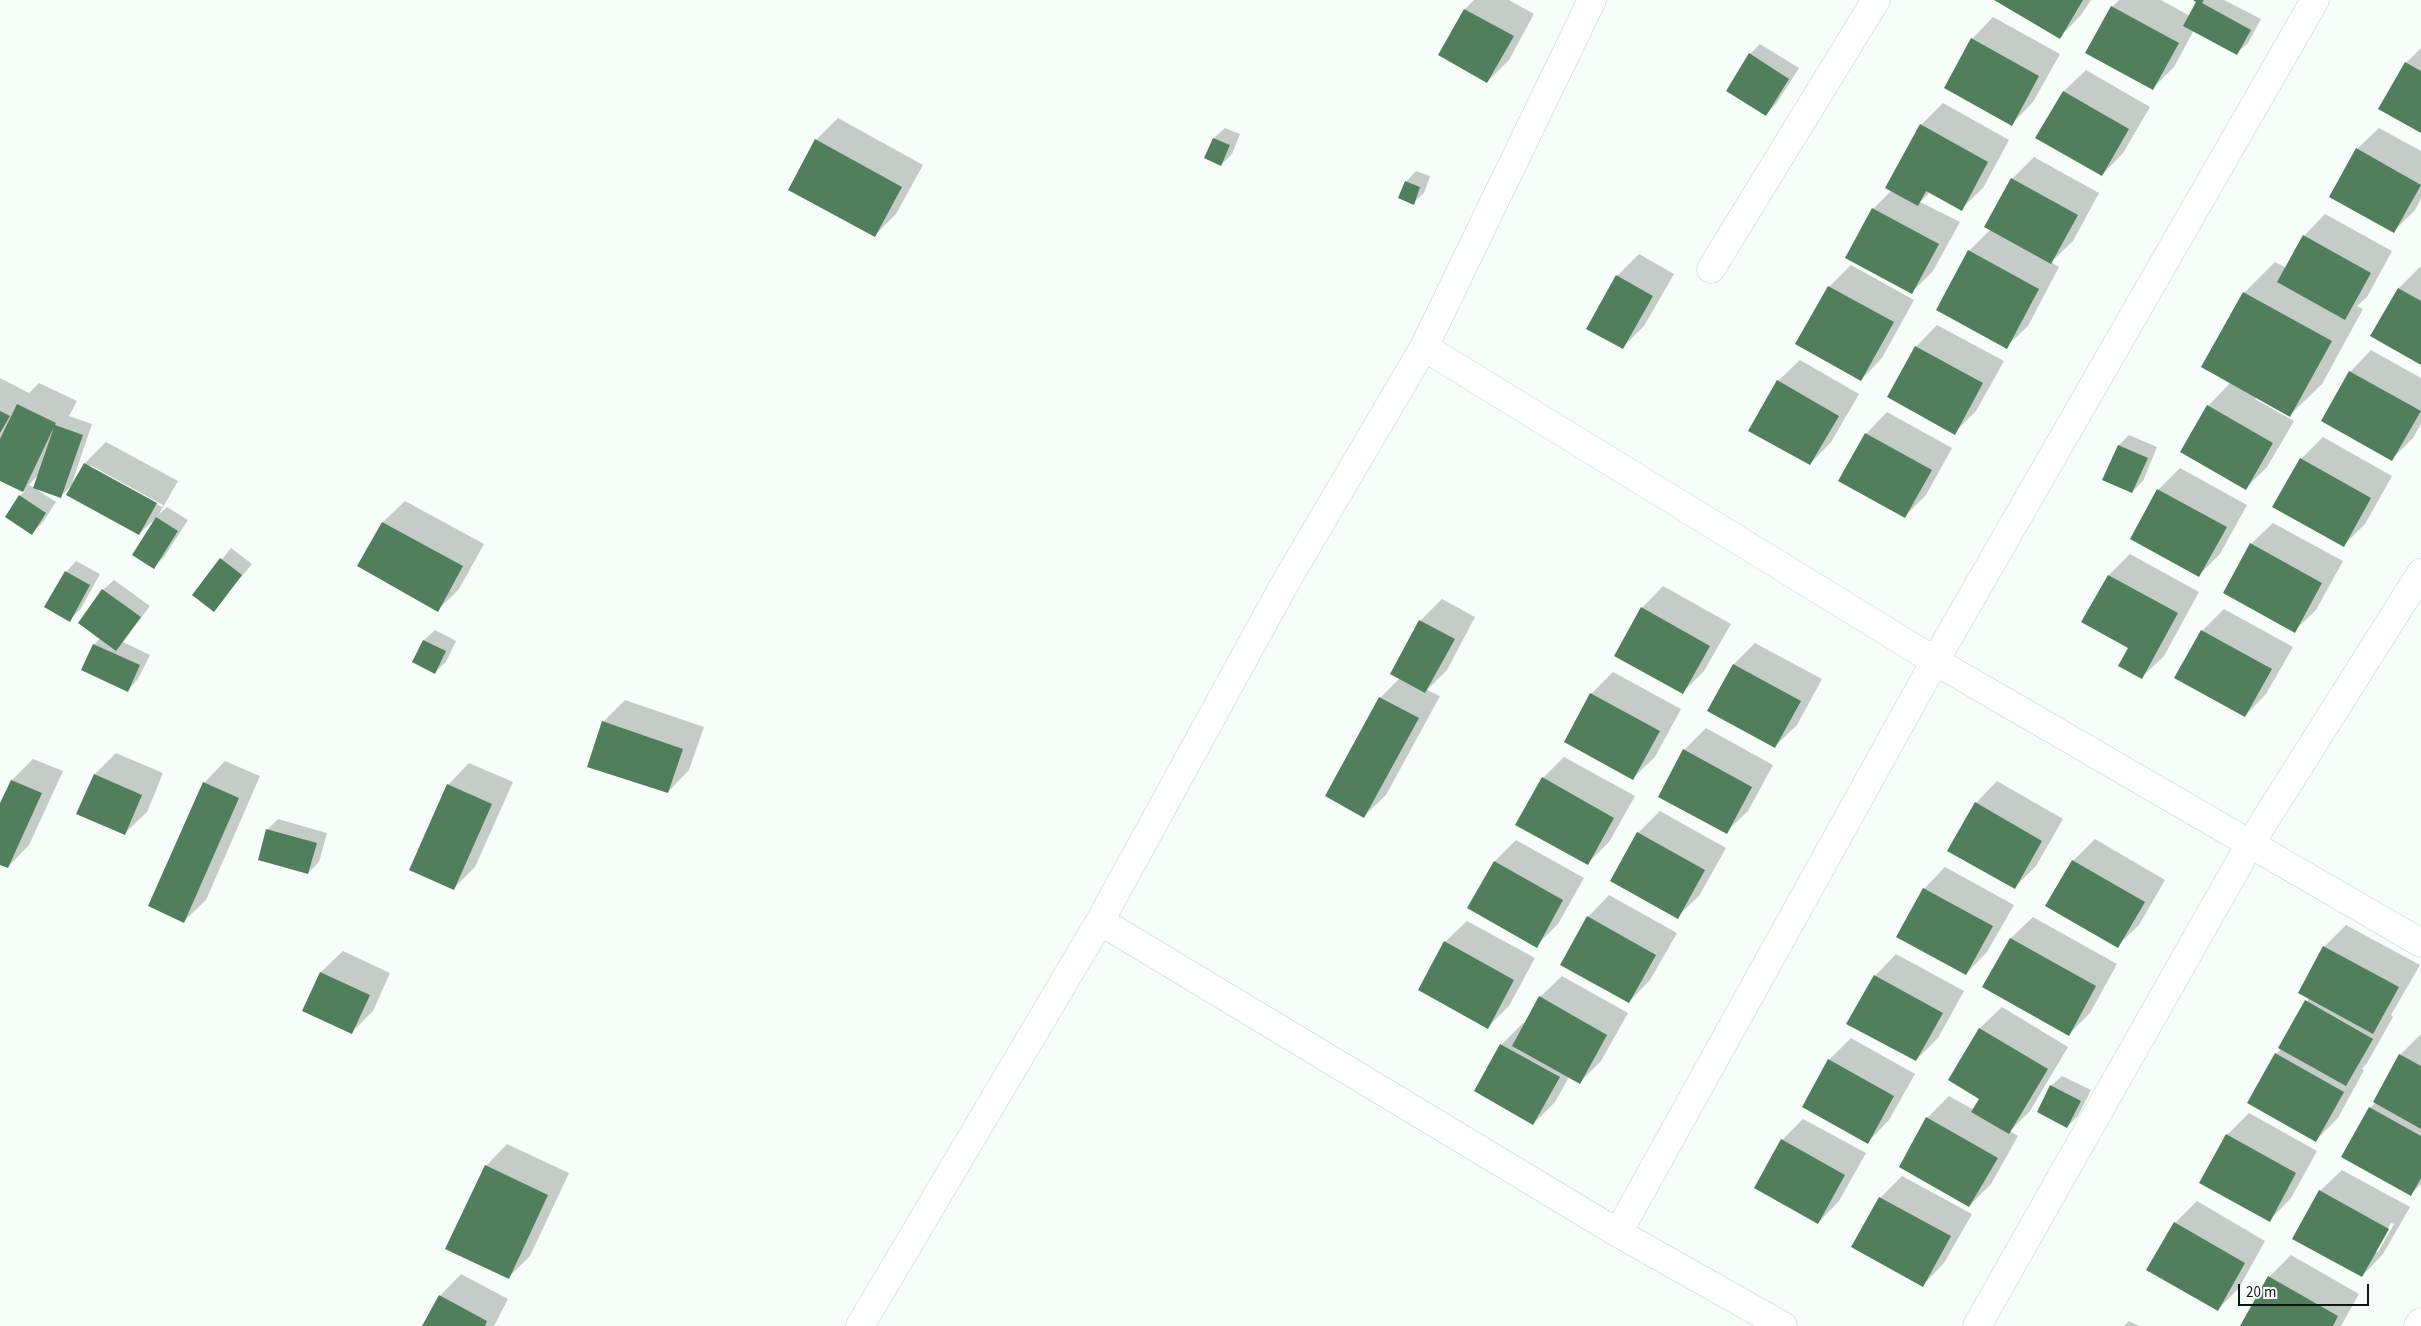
<!DOCTYPE html>
<html>
<head>
<meta charset="utf-8">
<style>
  body { margin:0 }
  #map { position:relative; width:2421px; height:1326px; overflow:hidden; background:#f7fef9; font-family:"Source Sans 3",sans-serif }
  canvas { display:block }
  .scale { position:absolute; left:2238px; top:1284px; width:131px; height:22px; box-sizing:border-box; border:2px solid #0c180f; border-top:0; padding-left:6px; font-size:15px; line-height:18px; white-space:nowrap; color:#0c180f; -webkit-text-stroke:4px #fff; paint-order:stroke }
</style>
</head>
<body>
<div id="map">
<canvas width="2421" height="1326"></canvas>
<div class="scale">20 m</div>
</div>
<script>
const context = document.querySelector('canvas').getContext('2d');
context.lineJoin = 'round';
function fill(path, color) { context.fillStyle = color; context.fill(path, 'evenodd'); }
const shape = rows => new Path2D(rows.map(r => 'M' + r).join(''));
function strokePath(path, color, width, dash) { context.strokeStyle = color; context.lineWidth = width; context.lineCap = dash ? 'butt' : 'round'; context.setLineDash(dash || []); context.stroke(path); }
fill(shape([
  [1474,0,1509,0,1534,14,1509,60,1487,82,1440,54,1465,9],
  [1996,0,2091,0,2081,15,2060,37],
  [2119,0,2161,0,2190,16,2198,1,2196,0,2224,0,2261,19,2248,43,2237,53,2194,30,2174,67,2153,88,2112,7],
  [1993,17,2060,54,2033,102,2012,124,1972,39],
  [1760,44,1799,68,1776,104,1766,114,1750,54],
  [2421,48,2421,132,2406,63],
  [2086,70,2150,107,2123,153,2102,175,2037,138,2064,91],
  [1943,103,2009,140,1983,188,1961,209,1930,192,1920,202,1960,222,1933,271,1912,292,1873,209,1892,190,1887,187,1921,125],
  [838,118,923,165,896,214,875,235,816,140],
  [1225,128,1240,134,1232,154,1221,165,1214,138],
  [2379,128,2421,151,2421,199,2415,210,2393,232,2357,149],
  [2034,157,2099,193,2073,241,2051,262,2059,267,2028,326,2006,347,1969,251,1991,229,2012,179],
  [1416,171,1430,176,1424,193,1413,203,1406,182],
  [2325,214,2392,251,2367,297,2357,306,2363,309,2322,384,2290,415,2257,397,2255,399,2294,421,2267,467,2246,488,2208,406,2231,382,2244,293,2275,262,2287,268,2304,236],
  [1639,254,1674,274,1644,326,1623,347,1617,276],
  [1851,265,1914,300,1882,358,1861,380,1797,344,1829,287],
  [2420,267,2421,267,2421,364,2399,288],
  [1937,325,2004,361,1976,411,1954,433,1916,347],
  [2371,350,2421,378,2421,424,2413,438,2392,459,2350,372],
  [1800,360,1859,394,1831,442,1810,464,1778,381],
  [0,378,29,393,39,383,77,401,69,416,92,424,72,483,85,463,106,442,178,481,159,514,167,507,188,520,164,557,154,567,133,554,157,517,139,534,72,485,61,496,36,489,56,502,43,522,32,533,20,496,25,491,0,480],
  [90,465,163,505,162,507,90,468],
  [39,474,35,488,29,485],
  [1887,412,1952,448,1926,495,1904,517,1866,434],
  [2129,435,2157,447,2143,481,2132,492,2104,479,2119,445],
  [2323,437,2392,476,2365,524,2344,545,2301,459],
  [2180,468,2247,505,2220,554,2199,575,2132,538,2158,490],
  [405,501,484,544,459,589,438,610,358,566,383,522],
  [2273,523,2343,561,2316,610,2294,631,2251,544],
  [231,548,252,564,214,610,194,595],
  [2130,554,2199,592,2164,656,2142,677,2129,648,2083,622,2109,575],
  [76,561,100,574,80,610,69,620,66,572],
  [114,580,150,606,123,642,150,655,138,679,128,690,94,645,100,638,103,590],
  [1663,586,1731,624,1704,671,1683,692,1642,608],
  [1442,599,1475,617,1447,670,1427,690,1440,696,1386,795,1364,816,1380,698,1400,678,1420,621],
  [2224,609,2293,647,2266,694,2245,716,2202,631],
  [435,630,456,641,446,662,435,672,413,661,424,640],
  [1755,643,1822,679,1797,725,1775,746,1709,710,1734,664],
  [1613,672,1681,709,1655,757,1633,778,1591,694],
  [625,700,704,727,689,770,668,792,603,722],
  [1706,728,1773,765,1748,811,1726,832,1684,750],
  [116,753,163,773,147,812,125,833,95,774],
  [1564,757,1635,796,1609,842,1587,864,1543,778],
  [33,759,63,771,29,845,8,867,0,863,0,806,12,780],
  [225,761,260,776,206,900,184,921,204,783],
  [469,763,513,782,475,867,454,888,448,785],
  [1997,781,2063,819,2036,866,2014,888,1976,803],
  [1660,811,1726,848,1699,896,1677,917,1612,880,1638,833],
  [278,819,327,833,319,862,308,873,267,830],
  [2095,839,2165,880,2139,925,2117,946,2047,905,2073,861],
  [1516,840,1584,878,1558,924,1536,946,1495,861],
  [1945,867,2014,905,1987,952,1966,974,1924,889],
  [1609,895,1677,933,1650,980,1629,1002,1588,917],
  [2033,917,2117,964,2090,1013,2069,1034,1984,986,2011,938],
  [1467,921,1535,958,1509,1006,1488,1027,1445,942],
  [2346,925,2420,965,2391,1015,2393,1017,2367,1063,2362,1069,2364,1070,2338,1118,2316,1140,2276,1054,2281,1049,2309,998,2324,947],
  [343,951,390,973,373,1011,352,1032,304,1010,321,972],
  [1896,954,1964,991,1938,1038,1916,1060,1875,976],
  [1562,976,1628,1013,1601,1061,1579,1083,1569,1077,1555,1102,1533,1124,1476,1091,1501,1045,1523,1023,1525,1024,1540,997],
  [2002,1007,2068,1047,2030,1111,2010,1131,2018,1136,1991,1184,1969,1206,1927,1118,1949,1096,1974,1110,1980,1098,1950,1080,1980,1028],
  [2421,1034,2421,1184,2411,1194,2370,1108,2376,1102,2400,1055],
  [1851,1038,1915,1074,1889,1120,1868,1142,1829,1060],
  [2062,1076,2091,1090,2078,1116,2067,1127,2051,1086],
  [2249,1113,2317,1151,2291,1198,2270,1220,2227,1135],
  [1803,1119,1866,1153,1839,1201,1818,1223,1782,1140],
  [507,1144,569,1173,530,1256,508,1278,486,1166],
  [2342,1170,2410,1207,2383,1254,2362,1276,2320,1191],
  [2391,1223,2394,1224,2378,1252,2375,1252],
  [1902,1176,1972,1214,1944,1263,1923,1285,1853,1246,1880,1198],
  [2197,1201,2265,1241,2239,1288,2218,1309,2148,1270,2175,1223],
  [2291,1255,2359,1294,2341,1326,2242,1326,2269,1277],
  [461,1274,508,1299,494,1326,424,1326,440,1296],
  [2129,1321,2139,1326,2124,1326]
]), '#0003');
fill(shape([
  [1994,0,2083,0,2060,39],
  [2193,0,2204,0,2202,3,2251,30,2237,55,2183,26,2196,2],
  [2111,6,2179,43,2153,90,2085,53],
  [1464,9,1514,36,1487,83,1438,55],
  [1971,38,2039,76,2012,126,1944,88],
  [1749,53,1789,79,1766,116,1726,91],
  [2405,62,2421,71,2421,133,2378,109],
  [2063,91,2129,129,2102,176,2035,138],
  [1920,124,1988,162,1962,211,1926,191,1918,206,1885,188],
  [1213,138,1230,145,1221,166,1204,158],
  [815,139,902,187,875,237,788,190],
  [2356,148,2421,185,2394,233,2329,197],
  [2011,178,2078,215,2051,264,1984,227],
  [1405,181,1420,187,1414,205,1398,198],
  [1872,208,1939,244,1912,294,1845,258],
  [2303,235,2371,273,2345,320,2277,282],
  [1968,250,2039,289,2007,349,1936,310],
  [1616,275,1653,296,1623,349,1586,329],
  [1828,286,1894,322,1861,381,1795,344],
  [2398,288,2421,301,2421,365,2370,336],
  [2243,292,2332,341,2290,417,2201,367],
  [1915,346,1983,383,1955,435,1887,397],
  [2349,371,2421,411,2392,461,2321,421],
  [1777,380,1839,416,1810,465,1748,431],
  [17,404,56,423,55,425,83,435,61,498,33,488,54,427,23,492,0,481,0,439],
  [2207,405,2273,443,2246,490,2180,452],
  [0,411,10,416,0,433],
  [1865,433,1932,470,1905,518,1838,481],
  [2118,445,2148,458,2132,493,2102,480],
  [2300,458,2371,498,2344,547,2272,507],
  [84,463,157,503,139,535,66,495],
  [2157,489,2227,527,2199,577,2130,539],
  [19,495,46,513,32,535,5,517],
  [156,517,178,531,154,569,132,555],
  [382,522,463,566,438,612,357,566],
  [2250,543,2322,583,2295,633,2223,593],
  [220,558,242,575,214,612,192,595],
  [65,571,90,585,70,622,44,607],
  [2108,575,2178,613,2142,679,2118,666,2128,648,2081,622],
  [102,589,141,617,116,651,78,623],
  [1641,607,1710,646,1683,694,1614,656],
  [1419,620,1455,639,1425,693,1390,674],
  [2201,630,2272,669,2245,717,2174,678],
  [423,640,446,651,435,674,412,662],
  [93,644,140,665,128,692,81,670],
  [1733,664,1801,701,1775,748,1707,711],
  [1590,693,1660,731,1633,780,1564,742],
  [1379,697,1419,718,1364,818,1325,796],
  [602,721,683,749,668,793,587,767],
  [1683,749,1752,787,1727,834,1658,797],
  [94,774,142,795,125,835,76,814],
  [1542,777,1614,818,1588,865,1515,825],
  [11,780,42,793,8,868,0,865,0,803],
  [203,782,239,798,184,923,148,906],
  [447,784,492,804,454,890,409,870],
  [1975,802,2042,841,2015,889,1947,851],
  [266,829,317,843,308,874,258,860],
  [1637,832,1705,870,1678,919,1610,881],
  [2072,860,2145,902,2118,948,2045,906],
  [1494,861,1563,900,1537,948,1467,908],
  [1923,888,1993,926,1966,975,1896,937],
  [1587,916,1656,955,1629,1003,1560,965],
  [2010,938,2096,986,2069,1036,1982,987],
  [1444,941,1514,980,1488,1029,1418,990],
  [2323,946,2399,987,2373,1034,2298,993],
  [320,972,370,995,352,1034,302,1011],
  [1874,975,1943,1013,1916,1061,1846,1024],
  [1539,996,1607,1035,1580,1084,1512,1046],
  [2305,1000,2373,1039,2346,1086,2278,1048],
  [1979,1028,2048,1069,2009,1134,1971,1112,1979,1099,1948,1080],
  [1500,1044,1560,1077,1533,1125,1474,1091],
  [2275,1053,2344,1092,2316,1142,2247,1103],
  [2399,1054,2421,1066,2421,1129,2373,1102],
  [1828,1059,1894,1096,1868,1144,1802,1107],
  [2050,1085,2081,1101,2067,1128,2037,1112],
  [2369,1107,2421,1136,2421,1178,2411,1196,2341,1157],
  [1926,1117,1998,1158,1969,1207,1899,1167],
  [2226,1134,2296,1173,2270,1222,2199,1183],
  [1781,1139,1845,1175,1818,1224,1754,1188],
  [485,1165,548,1195,509,1279,445,1249],
  [2319,1190,2389,1229,2362,1277,2292,1239],
  [1879,1197,1951,1236,1923,1287,1851,1247],
  [2174,1222,2245,1263,2218,1311,2146,1270],
  [2268,1276,2338,1316,2333,1326,2240,1326],
  [439,1295,487,1321,485,1326,422,1326]
]), '#517f5d');
const street = shape([
  [1711,269,1876,0],
  [1424,347,1935,661,2421,943],
  [1100,921,1618,1233,1783,1326],
  [1618,1233,1935,661,2315,0],
  [860,1326,1100,921,1284,585,1424,347,1592,0],
  [1977,1326,2250,844,2421,573],
  [2418,1326,2421,1322]
]);
strokePath(street, '#bbdac2', 29);
strokePath(street, '#fff', 28);
</script>
</body>
</html>
